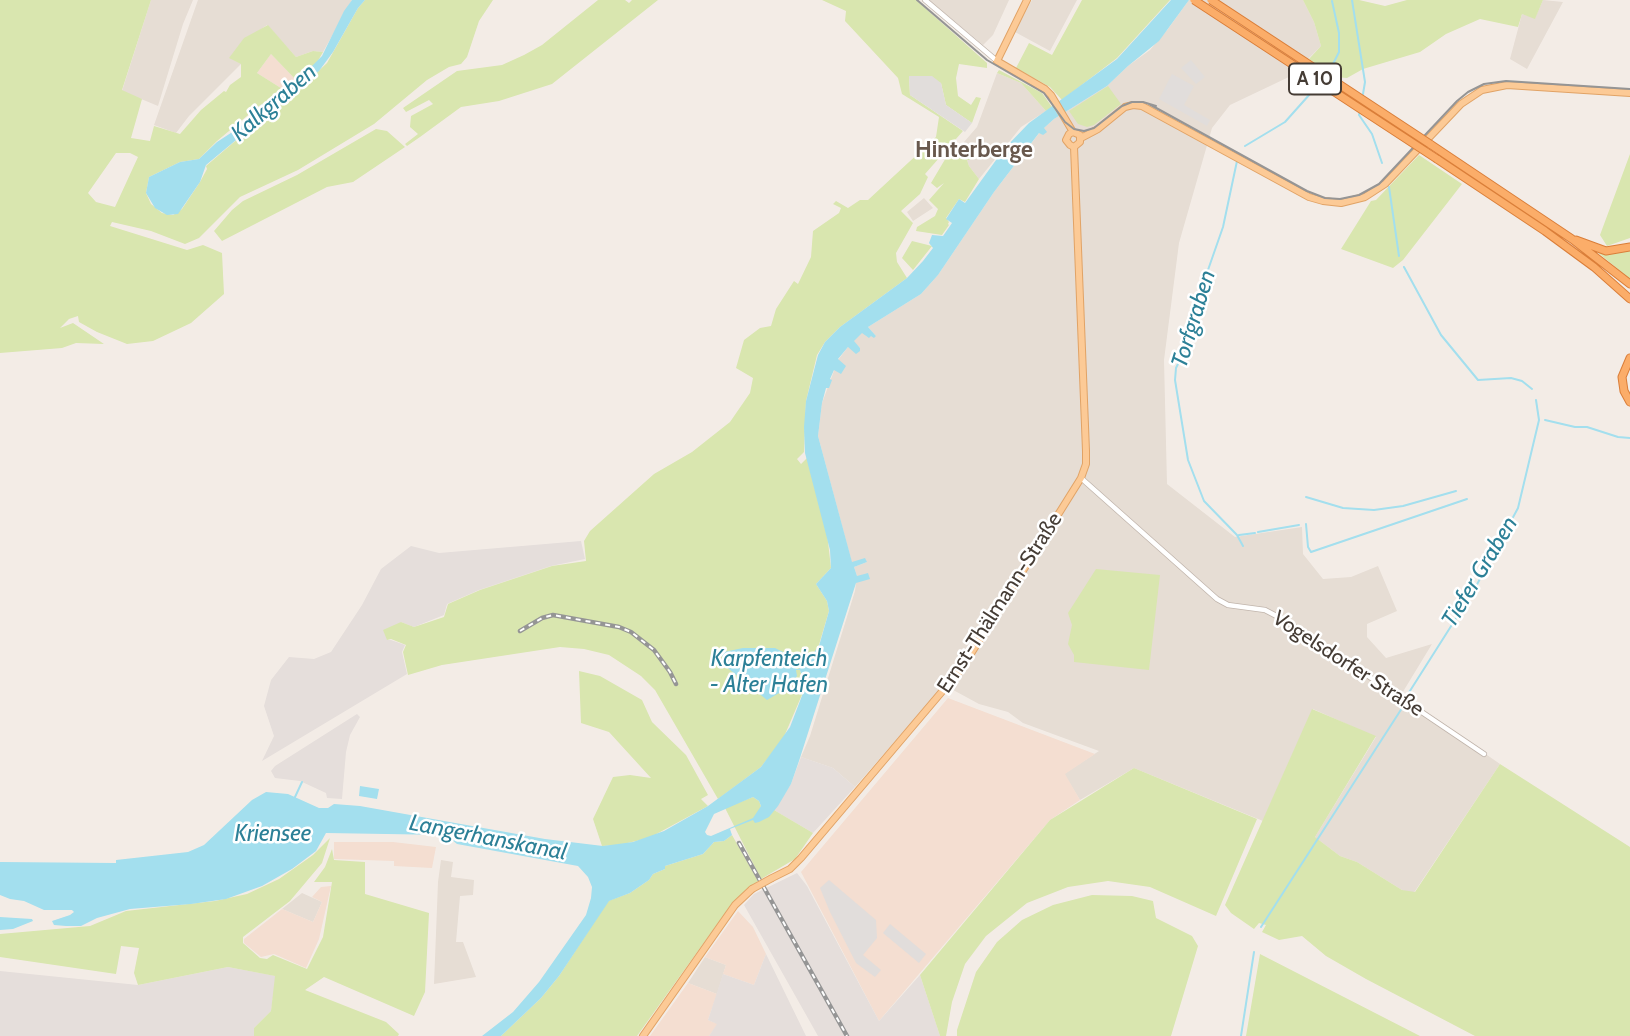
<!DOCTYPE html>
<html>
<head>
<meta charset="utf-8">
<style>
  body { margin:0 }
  canvas { display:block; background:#f3ece6 }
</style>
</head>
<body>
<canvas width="1630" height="1036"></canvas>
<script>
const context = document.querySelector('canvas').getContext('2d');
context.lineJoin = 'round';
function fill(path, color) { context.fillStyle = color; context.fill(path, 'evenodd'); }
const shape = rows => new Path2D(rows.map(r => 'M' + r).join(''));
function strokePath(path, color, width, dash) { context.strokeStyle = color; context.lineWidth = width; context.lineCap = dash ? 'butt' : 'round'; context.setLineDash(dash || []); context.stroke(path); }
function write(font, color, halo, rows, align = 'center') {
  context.font = font + ' Cabin,sans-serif'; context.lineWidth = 5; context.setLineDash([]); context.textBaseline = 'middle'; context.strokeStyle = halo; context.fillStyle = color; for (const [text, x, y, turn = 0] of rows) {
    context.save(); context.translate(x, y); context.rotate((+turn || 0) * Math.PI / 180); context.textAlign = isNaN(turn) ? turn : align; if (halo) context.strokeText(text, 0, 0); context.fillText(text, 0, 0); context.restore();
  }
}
fill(shape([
  [151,0,193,0,183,24,158,106,122,91],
  [198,0,352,0,323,52,313,51,296,57,267,25,257,32,241,64,189,116,176,133,154,125],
  [929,0,1009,0,993,35,983,45],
  [1032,0,1077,0,1050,51,1015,32],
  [1189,0,1303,0,1314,22,1321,46,1291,76,1230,105,1212,128,1179,243,1164,360,1167,484,1235,537,1302,527,1303,554,1323,579,1351,577,1378,566,1397,611,1367,624,1367,637,1386,658,1432,644,1401,695,1500,764,1413,894,1402,890,1357,862,1340,856,1315,837,1376,737,1313,709,1263,821,1134,768,1080,800,1064,774,1099,751,1023,723,1008,712,979,704,944,685,855,787,833,768,801,757,810,736,855,591,857,576,854,567,867,562,852,563,818,436,822,403,838,360,848,347,860,348,853,341,862,332,876,336,868,327,921,294,938,275,994,192,1040,132,1043,135,1044,128,1054,119,1107,86,1128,66,1150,50,1168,29],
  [1543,0,1563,2,1527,69,1510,59,1522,14,1535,18],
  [997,73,1021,83,1046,111,1021,127,979,179,969,166,967,160,970,159,963,148,964,142,977,127],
  [924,198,933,208,913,221,907,212],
  [441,860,453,862,451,877,474,880,473,895,460,896,456,942,463,942,476,977,434,984,438,882],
  [302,893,322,902,313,922,282,909],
  [705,957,726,965,717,994,688,983]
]), '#e6ddd4');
fill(shape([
  [271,54,297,81,284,90,257,73],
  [948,698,1095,754,1065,774,1080,800,1050,820,879,1021,801,872],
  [334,842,393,842,436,847,432,868,394,866,394,861,334,859],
  [331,886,319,939,306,968,274,954,261,957,244,943,244,939,282,909,313,922,322,902,312,897,321,887],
  [738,911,753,927,766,954,754,985,723,974,726,965,705,957],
  [688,983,717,994,708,1020,718,1024,709,1036,650,1036]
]), '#f4ded1');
fill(shape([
  [581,541,585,559,551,566,479,590,447,604,444,615,414,627,401,622,387,640,391,640,405,645,402,652,407,674,262,761,274,736,264,706,271,680,289,657,314,659,331,652,362,605,381,569,411,546,439,553],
  [357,714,360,717,350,735,346,752,342,799,327,798,326,793,300,781,275,778,271,771,275,766],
  [801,757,833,768,855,787,813,833,774,810,791,784],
  [797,873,807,886,879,1021,920,975,940,1036,818,1036,744,905,754,894],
  [766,954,806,1036,709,1036,717,1024,708,1020,723,974,754,985],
  [228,967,276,976,271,1011,254,1028,254,1036,0,1036,0,971,138,985]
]), '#e5dedb');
fill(shape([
  [0,0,151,0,122,90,142,99,131,138,150,141,154,126,180,134,201,110,224,91,226,92,230,85,241,77,241,64,229,58,244,38,268,25,296,57,313,51,323,52,316,64,297,81,271,54,257,73,284,90,259,106,217,141,199,159,180,162,149,177,146,193,151,204,162,213,173,215,182,209,200,182,207,169,206,166,282,101,310,79,327,63,358,8,365,0,493,0,479,21,467,57,461,64,449,67,427,80,374,124,298,170,240,197,199,238,185,244,151,231,112,222,110,226,187,250,203,245,222,253,224,294,191,323,153,341,127,344,97,332,79,322,78,316,69,319,60,328,73,323,104,344,76,343,62,348,0,353],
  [116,153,130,153,138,157,115,207,96,202,88,193],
  [598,0,625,0,629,3,632,0,658,0,552,84,499,101,461,107,420,137,407,146,405,144,418,134,410,127,411,116,433,104,429,100,406,112,403,108,457,71,502,65,524,55,542,45],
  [822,0,916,0,987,63,987,68,959,64,956,78,958,96,971,105,976,97,981,98,972,123,946,105,941,83,909,76,910,95,963,131,925,174,928,177,920,194,901,211,913,223,896,253,897,262,907,278,840,327,825,342,817,355,806,401,804,452,797,459,801,464,807,458,827,533,831,568,816,584,827,601,829,611,818,648,800,670,802,677,808,680,807,683,783,739,761,767,718,799,655,690,641,676,609,655,584,649,560,647,442,665,408,675,403,652,406,645,391,639,387,640,383,630,401,622,414,627,444,617,448,604,480,590,552,566,586,561,584,541,590,531,654,474,692,452,730,422,750,393,753,378,736,368,744,340,760,328,771,326,776,309,794,281,798,284,811,257,813,231,839,213,841,208,833,204,836,201,848,208,860,200,868,200,936,137,939,117,902,94,898,78,845,21,846,11],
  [1082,0,1170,0,1117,58,1062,100,1050,87,1016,68,1029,43,1052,55],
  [1303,0,1359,0,1385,6,1407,0,1543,0,1535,19,1522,14,1518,27,1480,19,1446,34,1420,52,1363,69,1347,78,1336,77,1309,59,1321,46,1314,22],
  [999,70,1042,93,1052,107,1046,111,1021,83,997,73],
  [1108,86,1121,104,1094,125,1087,127,1078,124,1069,111],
  [376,129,387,131,405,147,353,182,327,187,222,241,214,231,232,210,243,201,297,175],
  [958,147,963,148,970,160,967,160,969,166,979,179,965,202,959,199,946,218,949,222,948,224,949,225,942,235,916,231,917,227,935,216,938,209,929,200,944,183,937,188,931,183,947,156],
  [1630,154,1630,238,1607,246,1600,235],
  [1419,155,1462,184,1403,260,1393,268,1341,249,1371,201,1376,200],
  [912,241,932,246,913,270,902,258],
  [1630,249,1630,279,1596,251,1617,253],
  [1096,569,1160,575,1149,670,1074,662,1074,655,1068,644,1072,625,1068,613],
  [579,671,600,676,642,700,652,722,686,755,708,795,701,799,708,806,649,838,619,845,602,846,593,819,613,777,630,775,651,778,609,732,581,723],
  [1312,709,1376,736,1315,837,1340,856,1357,862,1402,890,1415,892,1500,764,1630,847,1630,1036,1475,1036,1366,979,1326,956,1302,936,1279,940,1262,932,1266,925,1259,923,1254,929,1231,913,1225,905],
  [1134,768,1257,819,1216,916,1150,887,1108,881,1068,887,1027,903,986,936,965,964,952,1002,946,1036,940,1036,920,975,1050,820],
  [753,797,759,801,761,806,758,814,768,817,774,810,813,833,795,859,761,879,725,808],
  [732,835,758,881,733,902,637,1036,501,1036,541,998,559,976,608,901,630,893,649,880,653,874,665,869,665,866,703,854,714,842,724,841],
  [330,838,322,863,290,901,243,937,243,943,260,958,267,959,273,955,307,969,323,937,332,882,314,882,325,867,332,849,334,860,365,862,365,894,429,913,425,992,414,1016,324,977,305,990,386,1022,399,1034,398,1036,254,1036,254,1028,271,1011,275,976,228,967,138,985,134,973,139,948,121,946,116,974,0,957,0,934,90,926,126,911,215,901,247,894,279,879,313,855],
  [1092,895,1132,896,1153,901,1156,918,1192,936,1198,946,1171,1036,957,1036,957,1030,976,972,997,942,1022,920,1053,905],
  [1260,954,1420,1036,1246,1036]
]), '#d9e6af');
fill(shape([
  [1191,60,1205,77,1196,84,1181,68],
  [1172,74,1194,86,1184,105,1210,120,1207,126,1159,99],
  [909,76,932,76,941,83,946,105,972,123,965,132,910,95],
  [829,880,876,920,877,938,863,955,881,970,875,977,856,963,830,912,820,888],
  [890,924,926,954,919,963,883,933]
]), '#e1dddb');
fill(shape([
  [352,0,365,0,358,8,333,52,319,71,206,165,200,182,178,214,167,215,155,208,146,193,149,177,180,162,199,159,217,142,240,127,260,106,297,81,322,56,344,11],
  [1171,0,1189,0,1159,41,1128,66,1107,86,1054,119,1044,128,1047,132,1043,135,1039,133,994,192,938,275,921,294,868,327,876,336,874,338,871,336,869,338,862,333,854,341,860,348,860,351,856,354,848,347,838,359,846,366,841,374,834,370,830,379,832,380,829,388,826,388,822,403,818,436,852,562,865,558,867,562,854,567,857,576,868,573,870,579,856,583,799,761,791,784,778,806,769,817,759,822,755,823,753,820,730,829,732,835,724,841,714,842,703,854,665,866,665,869,653,874,649,880,630,893,609,901,559,976,541,998,501,1036,482,1036,513,1012,539,982,586,915,591,898,592,887,588,877,578,866,457,844,446,835,326,833,316,851,292,869,262,886,226,899,191,904,130,909,97,918,81,926,66,926,54,925,52,921,70,915,74,912,72,910,44,910,24,901,10,899,0,895,0,862,116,863,116,860,188,852,204,845,252,800,266,792,288,794,319,808,328,808,334,804,360,806,545,839,603,846,633,842,664,831,708,806,761,767,790,727,808,680,802,677,800,670,796,670,797,676,786,689,767,700,724,665,722,655,724,652,743,648,775,648,785,653,795,663,796,669,799,669,803,659,810,657,819,646,829,611,827,601,816,584,831,568,830,550,805,453,804,427,806,401,818,355,825,342,840,327,907,278,923,261,933,248,929,243,932,235,943,236,952,223,946,219,959,199,965,203,1004,149,1029,123,1117,59],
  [753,797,759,801,761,806,753,818,711,836,707,835,705,832,714,814],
  [360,786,379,789,377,799,359,796],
  [0,917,32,919,33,921,13,929,0,930]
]), '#a3dfee');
strokePath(shape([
  [1352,0,1365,82,1363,94],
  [1329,72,1339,52,1339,33,1332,1],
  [1360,110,1359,115,1372,134,1382,163],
  [1245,146,1285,122,1318,85],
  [1237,161,1223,227,1201,290,1188,343,1176,368,1175,380,1188,460,1204,501,1237,535,1243,546],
  [1389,187,1399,256],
  [1404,267,1441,335,1478,380,1511,378,1522,381,1532,389],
  [1545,420,1575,427,1587,427,1618,437,1630,438],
  [1306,497,1343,508,1374,510,1403,506,1456,491],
  [1306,524,1308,547,1311,552,1467,499],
  [1258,532,1299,525],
  [1239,535,1255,533],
  [1408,694,1474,590,1518,508,1539,420,1536,400],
  [295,797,302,782],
  [1261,927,1404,705],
  [1241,1036,1254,952]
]), '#a3dfee', 2);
const minor = shape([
  [925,0,997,61],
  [1081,478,1217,599,1228,605,1265,610,1288,622,1484,754]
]);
const major = shape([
  [1027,0,997,61,1045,89,1051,95,1073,132,1080,135,1080,142,1074,147,1070,145,1066,140,1069,134,1073,132],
  [1081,138,1098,129,1125,107,1133,105,1142,106,1309,197,1323,201,1341,203,1365,197,1385,184,1461,104,1482,90,1507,85,1630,93],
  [772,878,790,869,801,858,962,668,1081,478,1086,464,1086,451,1074,147],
  [643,1036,735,905,752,889]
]);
const highway = shape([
  [1430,144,1572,239,1630,284],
  [1437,159,1545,231,1594,267,1630,299],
  [1576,240,1606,251,1630,247],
  [1630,358,1622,377,1624,391,1630,402]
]);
strokePath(minor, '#c1b5ac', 6);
strokePath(major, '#e1a366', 8);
strokePath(highway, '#da7e39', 9);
strokePath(minor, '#fff', 4.5);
strokePath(major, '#fcca96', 6);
strokePath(highway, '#fbad69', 7);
strokePath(shape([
  [917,0,987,60,1044,93,1065,122,1074,129,1084,131,1094,128,1122,106,1132,102,1143,102,1156,106],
  [1149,104,1307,191,1325,198,1340,199,1359,195,1379,184,1457,101,1468,92,1484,84,1506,81,1630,89]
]), '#959595', 2);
const rail = shape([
  [520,631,542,618,553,615,619,627,631,632,654,650,670,672,676,684],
  [739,843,847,1036]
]);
strokePath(rail, '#959595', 4.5);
strokePath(rail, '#fff', 2, [5]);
const majorBridge = shape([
  [752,889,772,878]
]);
const highwayBridge = shape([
  [1194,0,1437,159],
  [1211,0,1430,144]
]);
strokePath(majorBridge, '#e1a366', 8, []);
strokePath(highwayBridge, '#da7e39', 9, []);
strokePath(majorBridge, '#fcca96', 6);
strokePath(highwayBridge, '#fbad69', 7);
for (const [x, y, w] of [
  [1315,79,52]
]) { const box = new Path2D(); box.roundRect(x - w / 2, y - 15.5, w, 31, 5); context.fillStyle = '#fff'; context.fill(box); strokePath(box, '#453c35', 2); }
write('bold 19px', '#453c35', null, [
  ["A 10",1315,79]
]);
write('21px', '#453c35', '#fff', [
  ["Ernst-Thälmann-Straße",1000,603,-57],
  ["Vogelsdorfer Straße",1348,664,33]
]);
write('italic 23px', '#2c8097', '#fff', [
  ["Kalkgraben",274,103,-41],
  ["Torfgraben",1194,319,-73],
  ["Tiefer Graben",1480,572,-59],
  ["Karpfenteich",769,659],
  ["- Alter Hafen",769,685],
  ["Kriensee",273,834],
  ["Langerhanskanal",488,838,11]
]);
write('bold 23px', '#68584d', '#fff', [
  ["Hinterberge",974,150]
]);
</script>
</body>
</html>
